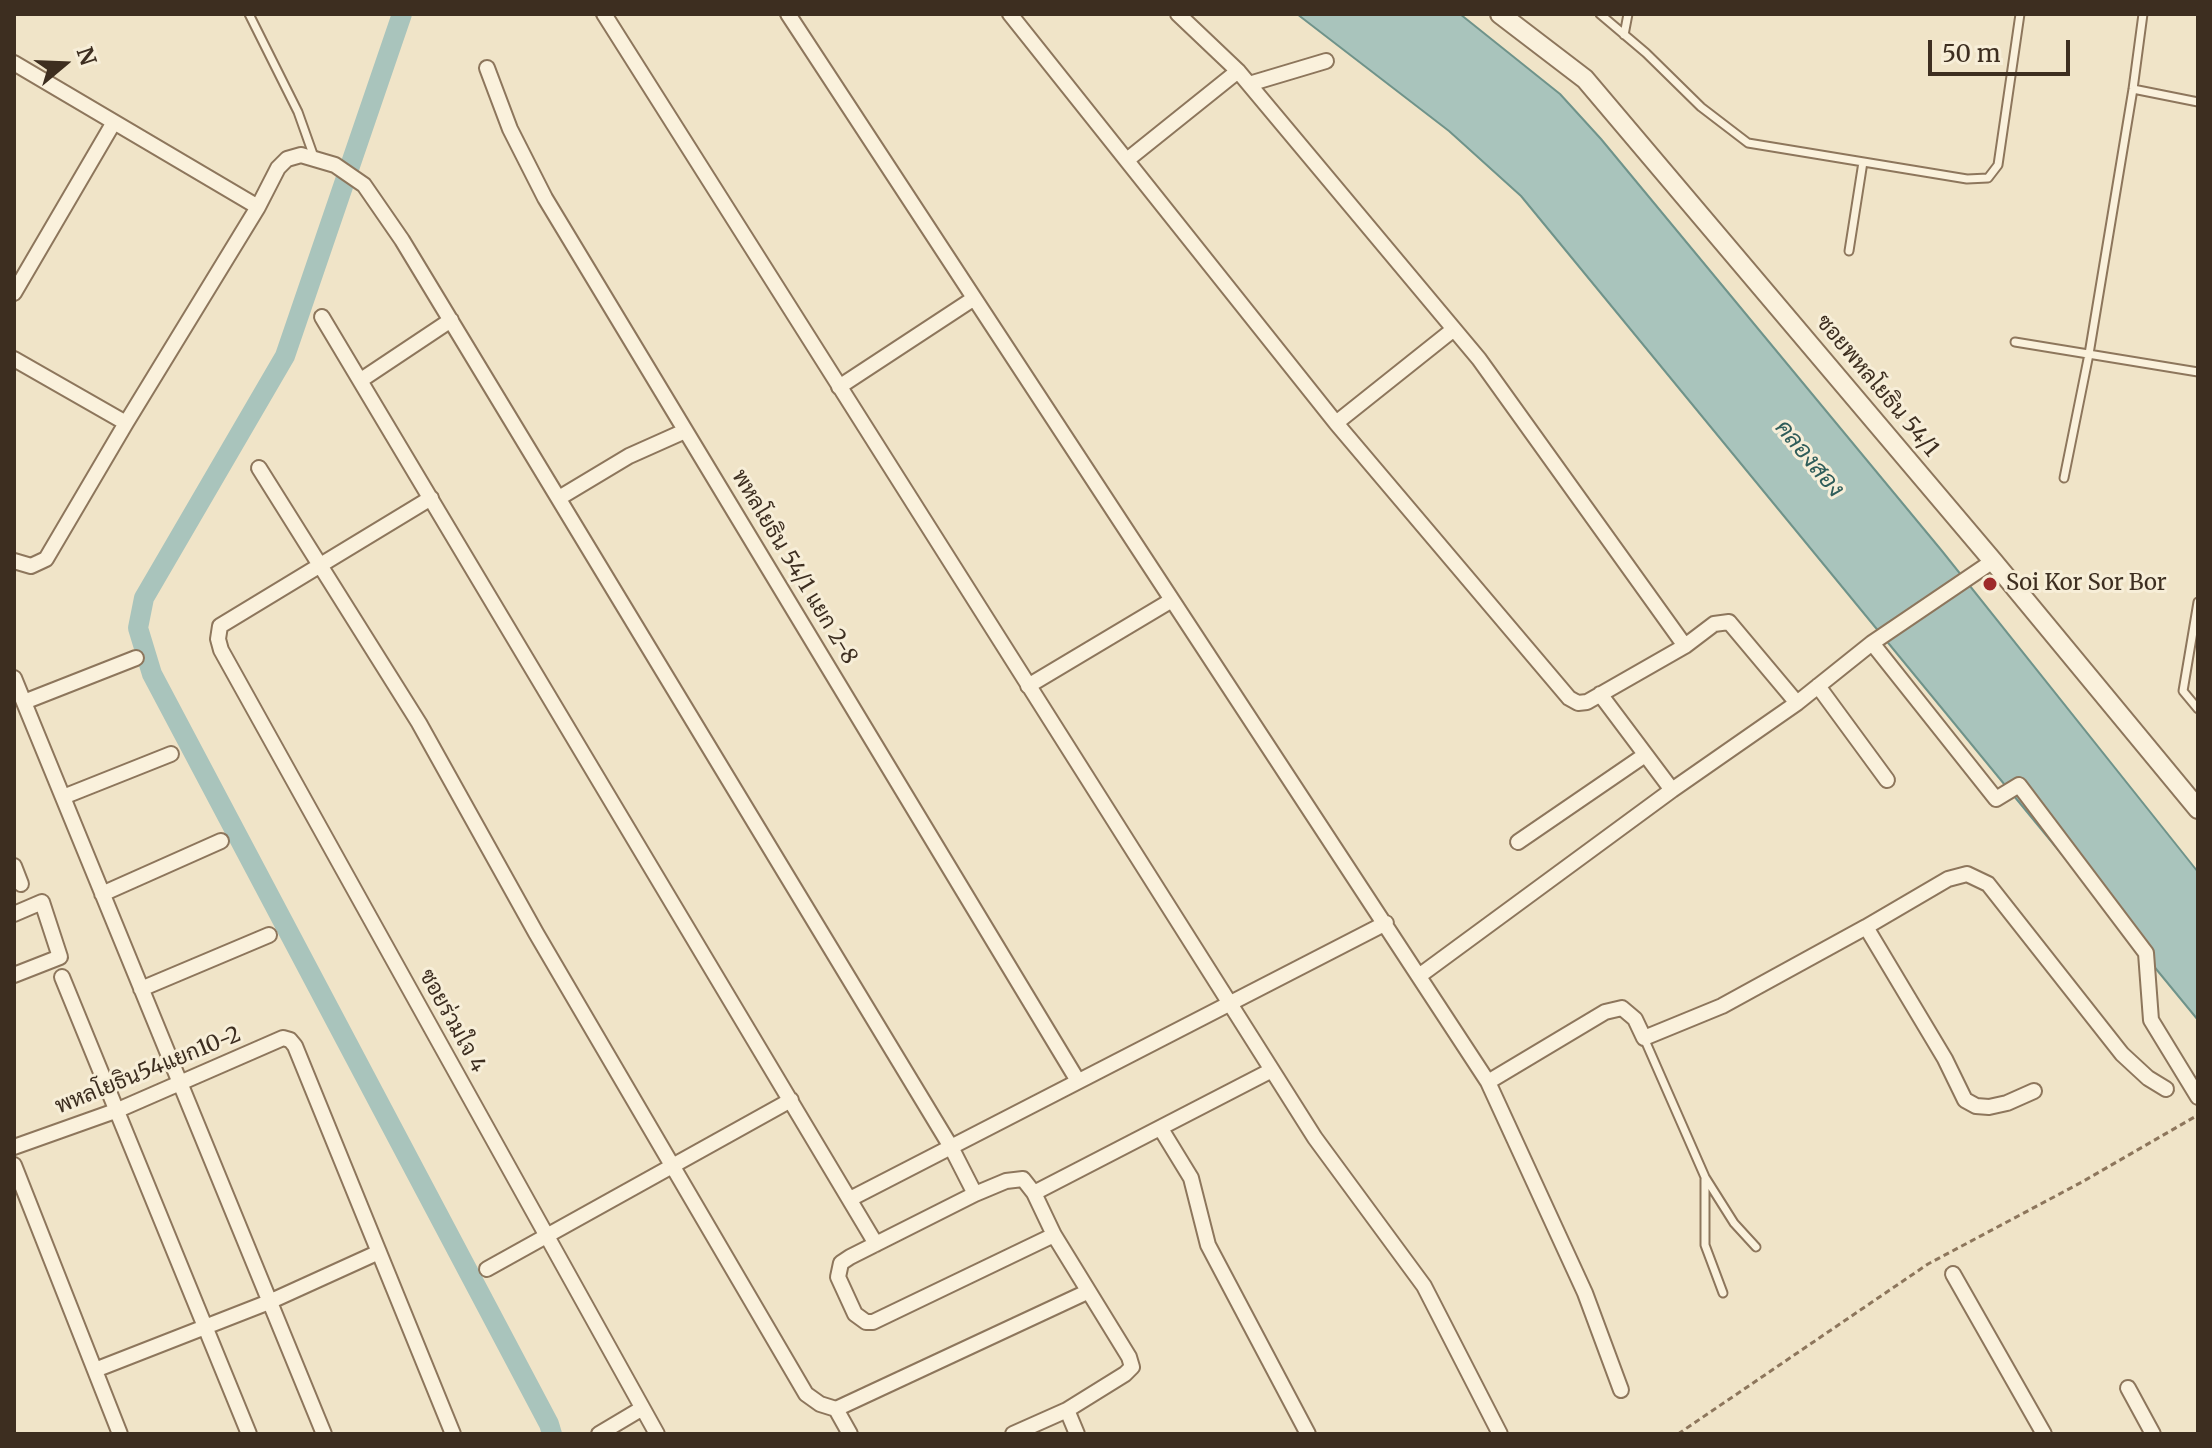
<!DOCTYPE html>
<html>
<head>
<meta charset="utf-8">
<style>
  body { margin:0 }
  #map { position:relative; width:2212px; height:1448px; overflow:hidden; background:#f0e4c8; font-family:Merriweather,serif }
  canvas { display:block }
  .frame { position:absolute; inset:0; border:16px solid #3d2e20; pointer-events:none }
  .north { position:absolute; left:24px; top:24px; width:80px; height:80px; -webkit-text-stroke:6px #f7eed8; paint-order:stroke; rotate:71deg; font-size:22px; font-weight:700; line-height:32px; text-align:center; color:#3d2e20 }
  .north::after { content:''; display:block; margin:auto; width:28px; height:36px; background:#3d2e20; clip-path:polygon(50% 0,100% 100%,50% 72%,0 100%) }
  .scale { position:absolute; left:1928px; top:40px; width:142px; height:36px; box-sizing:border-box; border:4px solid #3d2e20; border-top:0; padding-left:10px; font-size:24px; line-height:28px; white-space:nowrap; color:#3d2e20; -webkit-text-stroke:6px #f7eed8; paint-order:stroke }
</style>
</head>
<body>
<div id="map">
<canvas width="2212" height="1448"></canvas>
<div class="frame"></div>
<div class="north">N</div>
<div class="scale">50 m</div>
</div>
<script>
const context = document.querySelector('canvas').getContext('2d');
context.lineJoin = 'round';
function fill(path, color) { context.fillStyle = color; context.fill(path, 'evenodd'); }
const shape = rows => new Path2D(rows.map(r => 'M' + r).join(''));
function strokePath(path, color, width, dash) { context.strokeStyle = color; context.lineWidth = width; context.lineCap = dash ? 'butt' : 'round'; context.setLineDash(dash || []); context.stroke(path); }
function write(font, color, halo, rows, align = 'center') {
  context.font = font + ' Merriweather,Sarabun,serif'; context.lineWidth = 6; context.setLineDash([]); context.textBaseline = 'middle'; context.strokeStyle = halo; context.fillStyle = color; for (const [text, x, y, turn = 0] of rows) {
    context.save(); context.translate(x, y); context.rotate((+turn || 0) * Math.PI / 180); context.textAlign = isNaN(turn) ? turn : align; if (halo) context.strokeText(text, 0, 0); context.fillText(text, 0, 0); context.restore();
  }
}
const water = shape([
  [1297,14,1460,14,1560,94,1601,139,1942,551,2198,872,2198,1020,1521,196,1449,131,1297,14]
]);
fill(water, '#a9c4bc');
strokePath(water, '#6f938a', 2);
strokePath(shape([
  [402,14,285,356,144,598,138,628,152,674,549,1424,552,1434]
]), '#a9c4bc', 20);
const service = shape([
  [249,14,298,112,314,157],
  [1600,14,1646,53,1701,107,1748,143,1967,179,1988,178,1998,165,2020,14],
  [1624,35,1628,14],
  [2133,89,2198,102],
  [1849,251,1863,162],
  [2015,342,2198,372],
  [2064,478,2089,354,2133,89,2143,14],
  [2198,602,2183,691,2198,709],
  [1644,1038,1705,1177,1734,1223,1756,1247],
  [1705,1179,1705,1245,1723,1293]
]);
const minor = shape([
  [604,14,1315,1138,1424,1286,1500,1434],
  [788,14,1488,1082,1585,1293,1621,1390],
  [1010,14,1336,423,1569,698,1578,703,1587,702,1685,646,1714,624,1729,622,1797,703],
  [1178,14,1238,71,1479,359,1685,646],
  [14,63,258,207],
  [487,68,510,129,545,198,1078,1081],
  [1249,84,1326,61],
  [1127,160,1238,71],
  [14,293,114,122],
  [322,317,876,1244],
  [14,359,126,423],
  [361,380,451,320],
  [839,387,973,299],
  [1336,423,1454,329],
  [259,468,419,723,536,933,806,1394,820,1404,836,1409,850,1434],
  [431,498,220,626,218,639,221,650,657,1434],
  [559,498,629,456,685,431],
  [14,561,31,566,46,559,126,423,258,207,278,168,287,159,301,155,335,165,364,185,402,240,951,1147,975,1194],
  [1872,643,1996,799,2019,785,2146,953,2151,1020,2198,1097],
  [14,678,324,1434],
  [1028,686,1172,600],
  [1818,686,1887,780],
  [1600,694,1672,790],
  [24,702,136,658],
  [63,797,171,754],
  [1518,842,1645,755],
  [14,866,21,884],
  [102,894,221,841],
  [14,914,42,902,60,957,14,975],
  [1866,927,1945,1059,1965,1100,1976,1106,1989,1107,2007,1103,2034,1091],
  [1419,976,1672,790,1797,703,1872,643,1993,561],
  [62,977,249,1434],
  [141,989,269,935],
  [1488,1082,1605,1012,1622,1008,1635,1019,1644,1038,1722,1006,1866,927,1948,879,1967,874,1988,884,2122,1054,2148,1078,2166,1089],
  [1161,1129,1191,1178,1208,1245,1308,1434],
  [14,1147,118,1110,283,1038,290,1040,295,1046,453,1434],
  [14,1165,120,1434],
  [1034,1193,1272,1070],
  [850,1199,1386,923],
  [1054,1235,873,1322,866,1322,855,1314,838,1277,841,1263,850,1257,975,1194,1006,1181,1023,1179,1034,1193,1054,1235,1129,1357,1132,1367,1125,1374,1067,1410,1077,1434],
  [487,1269,791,1100],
  [1953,1274,2044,1434],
  [95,1370,269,1302,379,1252],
  [2128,1388,2153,1434],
  [836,1409,1087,1292],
  [599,1434,641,1409],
  [1013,1434,1067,1410]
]);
const tertiary = shape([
  [1500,14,1585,79,1993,561,2198,809]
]);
strokePath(service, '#8d765c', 11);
strokePath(minor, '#8d765c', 18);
strokePath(tertiary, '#8d765c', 22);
strokePath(shape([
  [1678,1434,1928,1264,2082,1182,2198,1115]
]), '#8d765c', 3, [6, 4]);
strokePath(service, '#faf1dc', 7);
strokePath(minor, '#faf1dc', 14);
strokePath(tertiary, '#faf1dc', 18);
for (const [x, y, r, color] of [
  [1990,584,8,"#9e2a2b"]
]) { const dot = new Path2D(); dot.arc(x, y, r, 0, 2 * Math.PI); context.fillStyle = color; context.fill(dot); strokePath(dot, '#f7eed8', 3); }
write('22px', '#3d2e20', '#f7eed8', [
  ["ซอยพหลโยธิน 54/1",1877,386,50],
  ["พหลโยธิน 54/1 แยก 2-8",794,567,59],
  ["ซอยร่วมใจ 4",452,1021,61],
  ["พหลโยธิน54แยก10-2",148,1071,-22]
]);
write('22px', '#3d2e20', '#f7eed8', [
  ["Soi Kor Sor Bor",2006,584]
], 'left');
write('italic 24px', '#2f5d5a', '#f7eed8', [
  ["คลองสอง",1809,459,50]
]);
</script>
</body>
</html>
